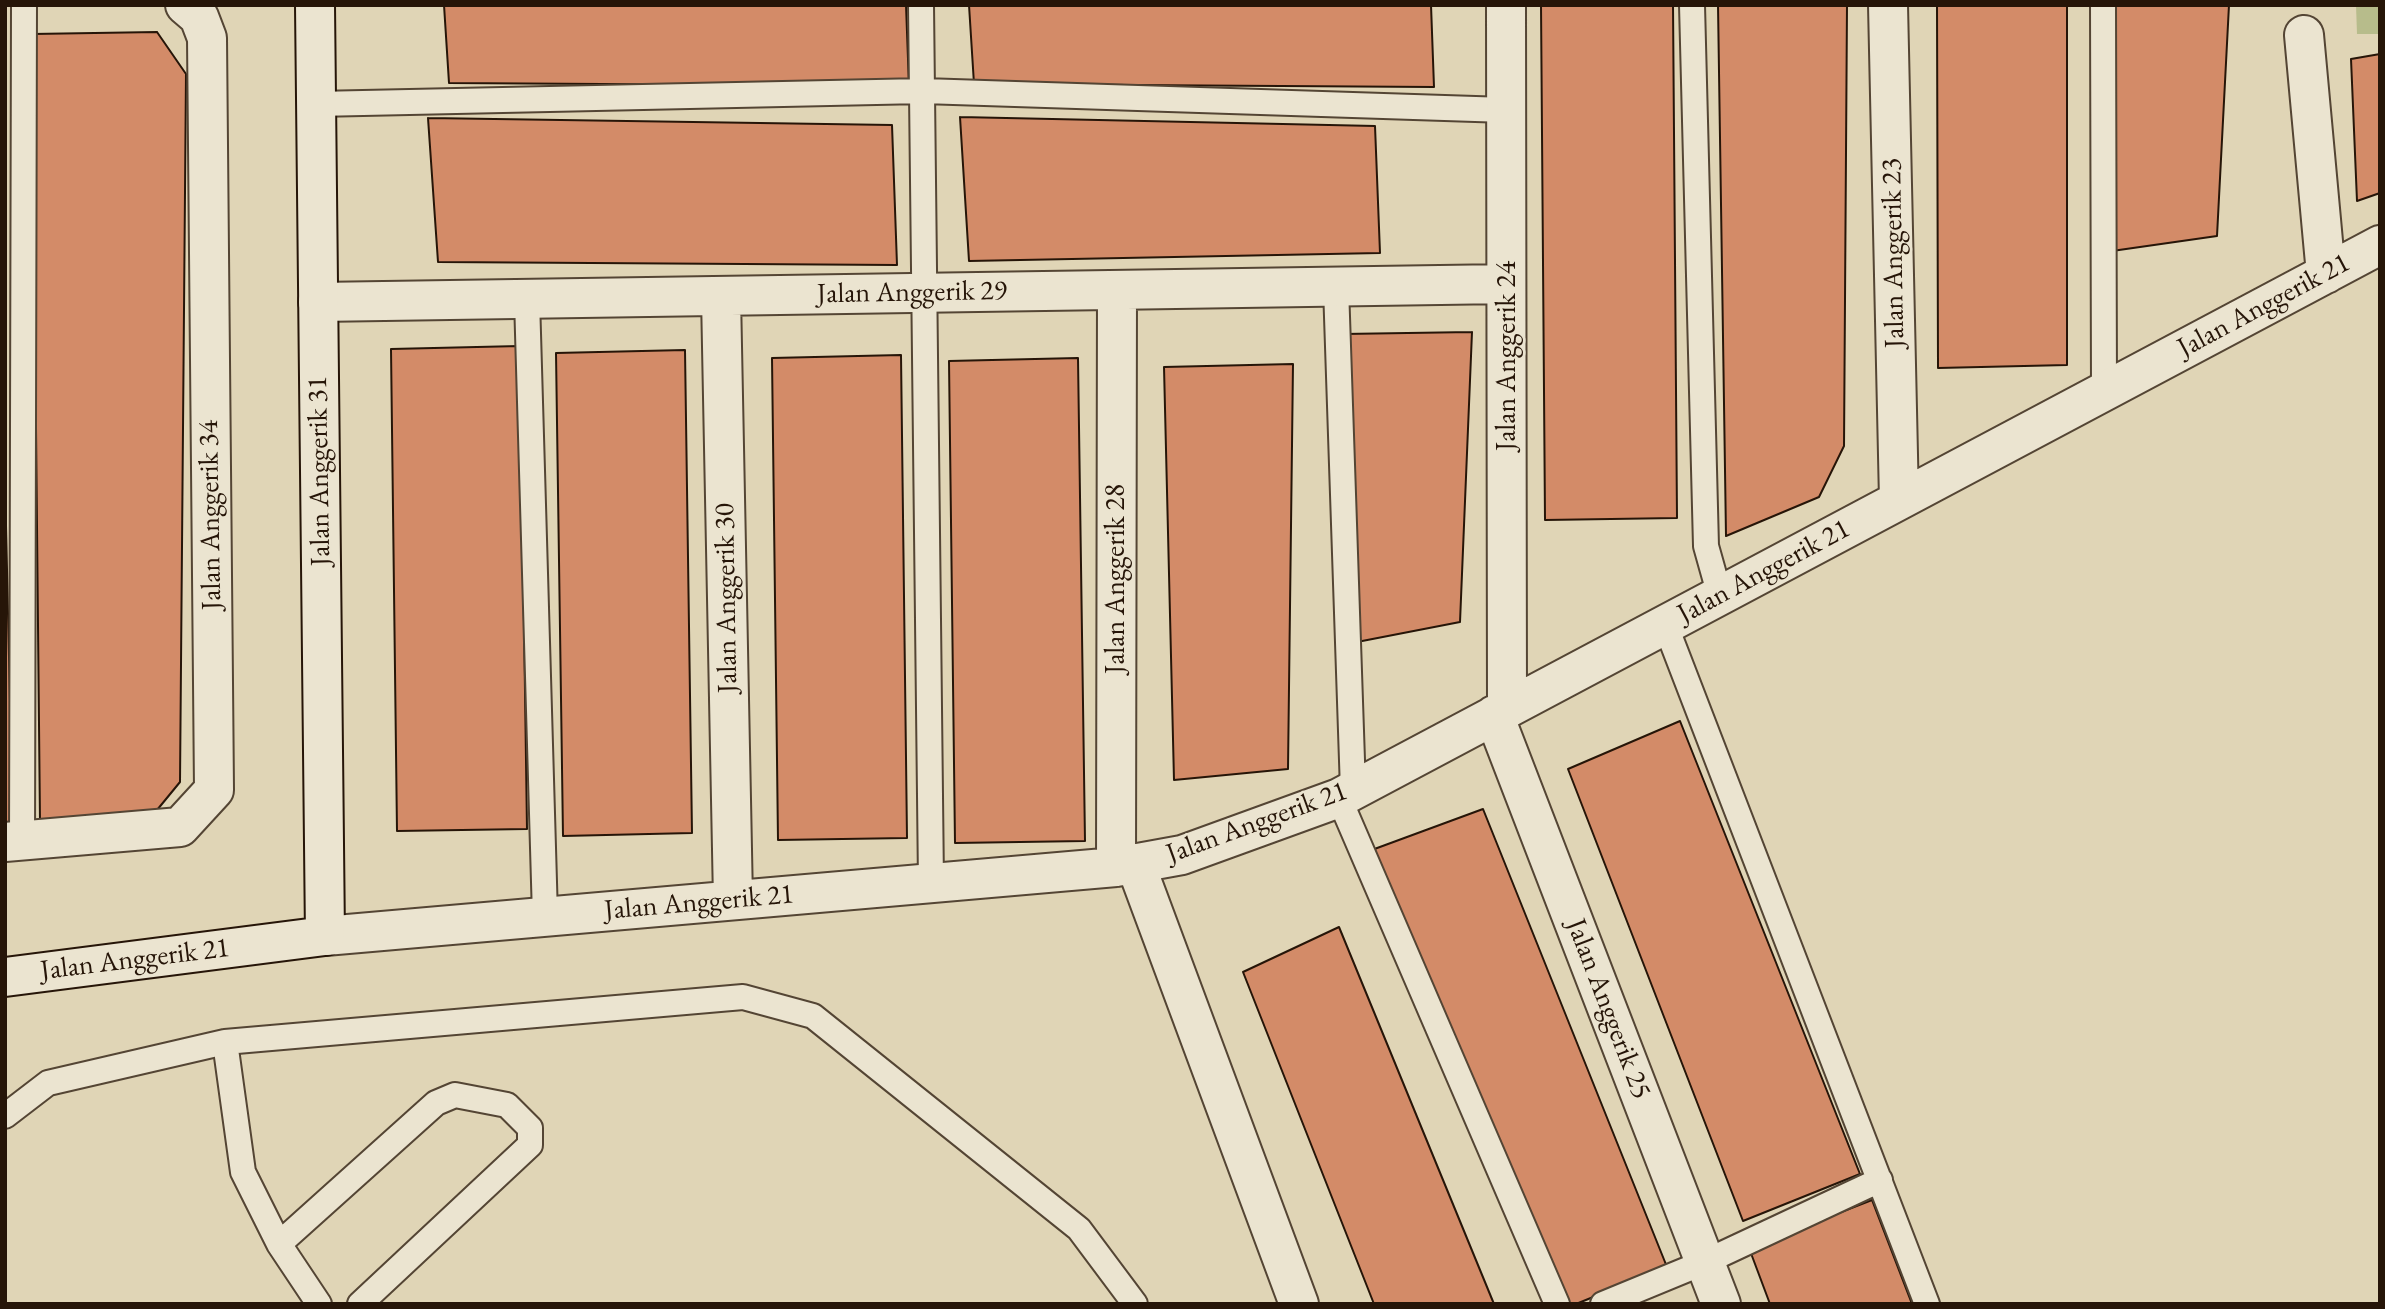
<!DOCTYPE html>
<html>
<head>
<meta charset="utf-8">
<style>
  body { margin:0 }
  #map { position:relative; width:2385px; height:1309px; overflow:hidden; background:#e0d5b6; font-family:"EB Garamond",serif }
  canvas { display:block }
  .frame { position:absolute; inset:0; border:7px solid #261508; pointer-events:none }
</style>
</head>
<body>
<div id="map">
<canvas width="2385" height="1309"></canvas>
<div class="frame"></div>
</div>
<script>
const context = document.querySelector('canvas').getContext('2d');
context.lineJoin = 'round';
function fill(path, color) { context.fillStyle = color; context.fill(path, 'evenodd'); }
const shape = rows => new Path2D(rows.map(r => 'M' + r).join(''));
function strokePath(path, color, width, dash) { context.strokeStyle = color; context.lineWidth = width; context.lineCap = dash ? 'butt' : 'round'; context.setLineDash(dash || []); context.stroke(path); }
function write(font, color, halo, rows, align = 'center') {
  context.font = font + ' "EB Garamond",serif'; context.lineWidth = 5; context.setLineDash([]); context.textBaseline = 'middle'; context.strokeStyle = halo; context.fillStyle = color; for (const [text, x, y, turn = 0] of rows) {
    context.save(); context.translate(x, y); context.rotate((+turn || 0) * Math.PI / 180); context.textAlign = isNaN(turn) ? turn : align; if (halo) context.strokeText(text, 0, 0); context.fillText(text, 0, 0); context.restore();
  }
}
fill(shape([
  [2356,5,2380,5,2380,34,2357,34]
]), '#b7bc8b');
const building = shape([
  [444,5,906,5,909,86,449,83,444,5],
  [969,5,1431,5,1434,87,974,84,969,5],
  [1541,5,1673,5,1677,518,1545,520,1541,5],
  [1718,5,1847,5,1844,446,1819,497,1726,536,1718,5],
  [1937,5,2067,5,2067,365,1938,368,1937,5],
  [2104,5,2229,5,2217,236,2105,252,2104,5],
  [157,32,186,74,180,782,148,821,40,822,32,34,157,32],
  [2380,54,2380,193,2357,201,2351,59,2380,54],
  [960,117,1375,126,1380,253,969,261,960,117],
  [428,118,892,125,897,265,438,262,428,118],
  [1472,332,1460,622,1357,642,1343,334,1472,332],
  [520,346,527,829,397,831,391,349,520,346],
  [685,350,692,833,563,836,556,353,685,350],
  [901,355,907,838,778,840,772,358,901,355],
  [1078,358,1085,841,955,843,949,361,1078,358],
  [1293,364,1288,769,1174,780,1164,367,1293,364],
  [5,482,13,832,5,832,5,482],
  [1680,721,1860,1174,1743,1221,1568,769,1680,721],
  [1483,809,1667,1267,1576,1304,1560,1304,1369,851,1483,809],
  [1339,927,1494,1304,1374,1304,1243,972,1339,927],
  [1872,1200,1912,1304,1770,1304,1749,1248,1872,1200]
]);
fill(building, '#d38b68');
strokePath(building, '#261508', 2);
const lane = shape([
  [921,5,931,883],
  [1692,5,1706,546,1720,596],
  [2103,5,2104,391],
  [316,104,923,91,1506,110],
  [1336,287,1353,790],
  [527,299,545,916],
  [1665,624,1927,1304],
  [1339,798,1557,1304],
  [22,841,24,5],
  [225,1042,743,997,813,1016,1079,1229,1135,1304],
  [5,1116,48,1083,225,1042,243,1172,279,1244,319,1304],
  [279,1244,436,1103,455,1095,507,1105,530,1128,530,1145,360,1304],
  [1603,1304,1705,1262,1880,1180]
]);
const street = shape([
  [1506,5,1507,708],
  [1888,5,1899,500],
  [2304,35,2326,274],
  [721,296,733,900],
  [318,302,1506,284],
  [1494,715,1721,1304],
  [5,842,180,827,214,790,207,38,199,17,185,5],
  [1135,863,1299,1304],
  [1116,867,1117,290],
  [325,936,1116,867,1182,855,1339,798,2380,245]
]);
const secondary = shape([
  [5,977,325,936,315,5]
]);
strokePath(lane, '#544534', 28);
strokePath(street, '#544534', 42);
strokePath(secondary, '#261508', 42);
strokePath(lane, '#ebe4d0', 24);
strokePath(street, '#ebe4d0', 38);
strokePath(secondary, '#ebe4d0', 38);
write('28px', '#261508', '#ebe4d0', [
  ["Jalan Anggerik 23",1894,253,-91],
  ["Jalan Anggerik 29",912,293,-1],
  ["Jalan Anggerik 21",2264,306,-28],
  ["Jalan Anggerik 24",1507,356,-90],
  ["Jalan Anggerik 31",320,471,-91],
  ["Jalan Anggerik 34",211,515,-91],
  ["Jalan Anggerik 21",1764,572,-28],
  ["Jalan Anggerik 28",1116,579,-90],
  ["Jalan Anggerik 30",727,598,-91],
  ["Jalan Anggerik 21",1257,823,-20],
  ["Jalan Anggerik 21",699,903,-5],
  ["Jalan Anggerik 21",135,960,-7],
  ["Jalan Anggerik 25",1608,1009,69]
]);
</script>
</body>
</html>
